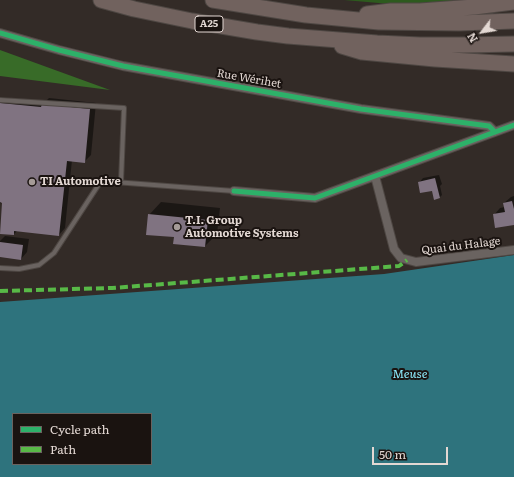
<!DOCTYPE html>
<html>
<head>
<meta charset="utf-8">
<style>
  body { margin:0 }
  #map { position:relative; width:514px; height:477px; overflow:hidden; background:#332b27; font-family:Literata,serif }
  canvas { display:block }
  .legend { position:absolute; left:12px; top:413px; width:140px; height:52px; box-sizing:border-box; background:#1a1310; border:1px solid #6a625e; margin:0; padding:5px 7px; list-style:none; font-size:12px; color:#e3d8d3 }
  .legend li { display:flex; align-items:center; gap:8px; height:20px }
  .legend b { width:20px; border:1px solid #6a625e }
  .north { position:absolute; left:462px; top:12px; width:40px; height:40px; -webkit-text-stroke:3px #1a1310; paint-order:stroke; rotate:239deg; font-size:11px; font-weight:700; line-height:16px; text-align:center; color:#e3d8d3 }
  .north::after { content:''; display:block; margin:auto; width:14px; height:18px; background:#e3d8d3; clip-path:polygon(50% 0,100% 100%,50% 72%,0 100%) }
  .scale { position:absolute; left:372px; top:447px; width:76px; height:18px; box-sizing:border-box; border:2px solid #e3d8d3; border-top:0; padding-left:5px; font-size:12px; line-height:14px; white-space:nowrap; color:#e3d8d3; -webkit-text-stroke:3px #1a1310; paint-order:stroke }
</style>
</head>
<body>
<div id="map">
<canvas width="514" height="477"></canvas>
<ul class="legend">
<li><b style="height:5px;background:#2db169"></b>Cycle path</li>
<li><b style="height:5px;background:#58b947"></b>Path</li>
</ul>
<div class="north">N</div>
<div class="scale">50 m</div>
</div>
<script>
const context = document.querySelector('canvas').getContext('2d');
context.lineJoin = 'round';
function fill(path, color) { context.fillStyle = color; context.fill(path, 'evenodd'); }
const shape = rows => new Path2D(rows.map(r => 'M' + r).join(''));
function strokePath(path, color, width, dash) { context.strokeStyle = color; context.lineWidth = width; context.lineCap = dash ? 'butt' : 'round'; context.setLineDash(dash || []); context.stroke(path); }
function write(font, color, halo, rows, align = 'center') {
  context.font = font + ' Literata,serif'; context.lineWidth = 4; context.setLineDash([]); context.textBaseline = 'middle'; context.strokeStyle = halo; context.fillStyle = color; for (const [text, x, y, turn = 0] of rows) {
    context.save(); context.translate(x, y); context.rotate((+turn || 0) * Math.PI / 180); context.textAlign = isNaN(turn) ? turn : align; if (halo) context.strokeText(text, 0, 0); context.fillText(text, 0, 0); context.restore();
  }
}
fill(shape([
  [344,0,471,0,456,3,390,4]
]), '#2d5a1e');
fill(shape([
  [0,50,110,90,0,76]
]), '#386b28');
fill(shape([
  [514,255,514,477,0,477,0,302,384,274],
  [13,414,151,414,151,464,13,464]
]), '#2e737d');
fill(shape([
  [0,97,46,101,49,98,96,103,91,155,84,162,72,160,65,228,59,235,17,231,14,234,3,202,1,201,0,204],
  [439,175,442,184,440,186,442,195,440,197,435,198,433,191,419,183,423,178],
  [514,196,514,224,494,215,500,208,505,207,504,203,511,197],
  [161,202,220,208,217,234,205,246,175,236,149,215],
  [5,236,29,239,27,252,21,259,0,256,0,241]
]), '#0007');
fill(shape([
  [0,103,41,107,42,104,90,109,85,163,67,161,59,236,14,231,14,235,0,234,2,203,0,202],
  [435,178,440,198,434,200,432,191,420,193,418,182],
  [512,201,514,209,514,225,495,228,493,214,505,212,503,203],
  [148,214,208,220,205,247,173,244,174,237,146,235],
  [0,242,23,245,21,260,0,257]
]), '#807381');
const lane = shape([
  [0,100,124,108,121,182],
  [0,268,19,269,39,265,54,253,101,181,234,191]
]);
const street = shape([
  [0,33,59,50,123,66,361,109,489,126,495,132],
  [375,176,394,249,401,258,416,262,514,250],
  [234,191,315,198,514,125]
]);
const highway = shape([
  [101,0,134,9,192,21,257,32,288,36,377,43,420,45,463,45,514,44],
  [213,0,306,15,379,22,459,23,514,21],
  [367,14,391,11,420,11,474,7,514,2],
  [342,46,362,52,435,59,514,64]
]);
strokePath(lane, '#4e4743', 6);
strokePath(street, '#4e4743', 10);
strokePath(highway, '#4e4743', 17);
strokePath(lane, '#6a6360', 4);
strokePath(street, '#6a6360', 8);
strokePath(highway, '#71625e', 15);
strokePath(shape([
  [0,291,112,288,399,266,407,260]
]), '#58b947', 4, [8, 4]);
strokePath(shape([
  [0,33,59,50,123,66,361,109,489,126,495,132],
  [234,191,315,198,514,125]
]), '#2db169', 5);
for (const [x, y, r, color] of [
  [32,182,4,"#a59b97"],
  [177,227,4,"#a59b97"]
]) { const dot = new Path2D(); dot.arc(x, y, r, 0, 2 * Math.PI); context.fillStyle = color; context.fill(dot); strokePath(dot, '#1a1310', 1.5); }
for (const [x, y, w] of [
  [209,24,28]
]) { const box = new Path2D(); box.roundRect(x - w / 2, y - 8, w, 16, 3); context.fillStyle = '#1a1310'; context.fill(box); strokePath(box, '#e3d8d3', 1); }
write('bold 10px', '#e3d8d3', null, [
  ["A25",209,24]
]);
write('11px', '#e3d8d3', '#1a1310', [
  ["Rue Wérihet",249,79,10],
  ["Quai du Halage",461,246,-7]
]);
write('bold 11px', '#e3d8d3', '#1a1310', [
  ["TI Automotive",40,182],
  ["T.I. Group",185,221],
  ["Automotive Systems",185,234]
], 'left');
write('italic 12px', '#8cedfe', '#1a1310', [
  ["Meuse",410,374]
]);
</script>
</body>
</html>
